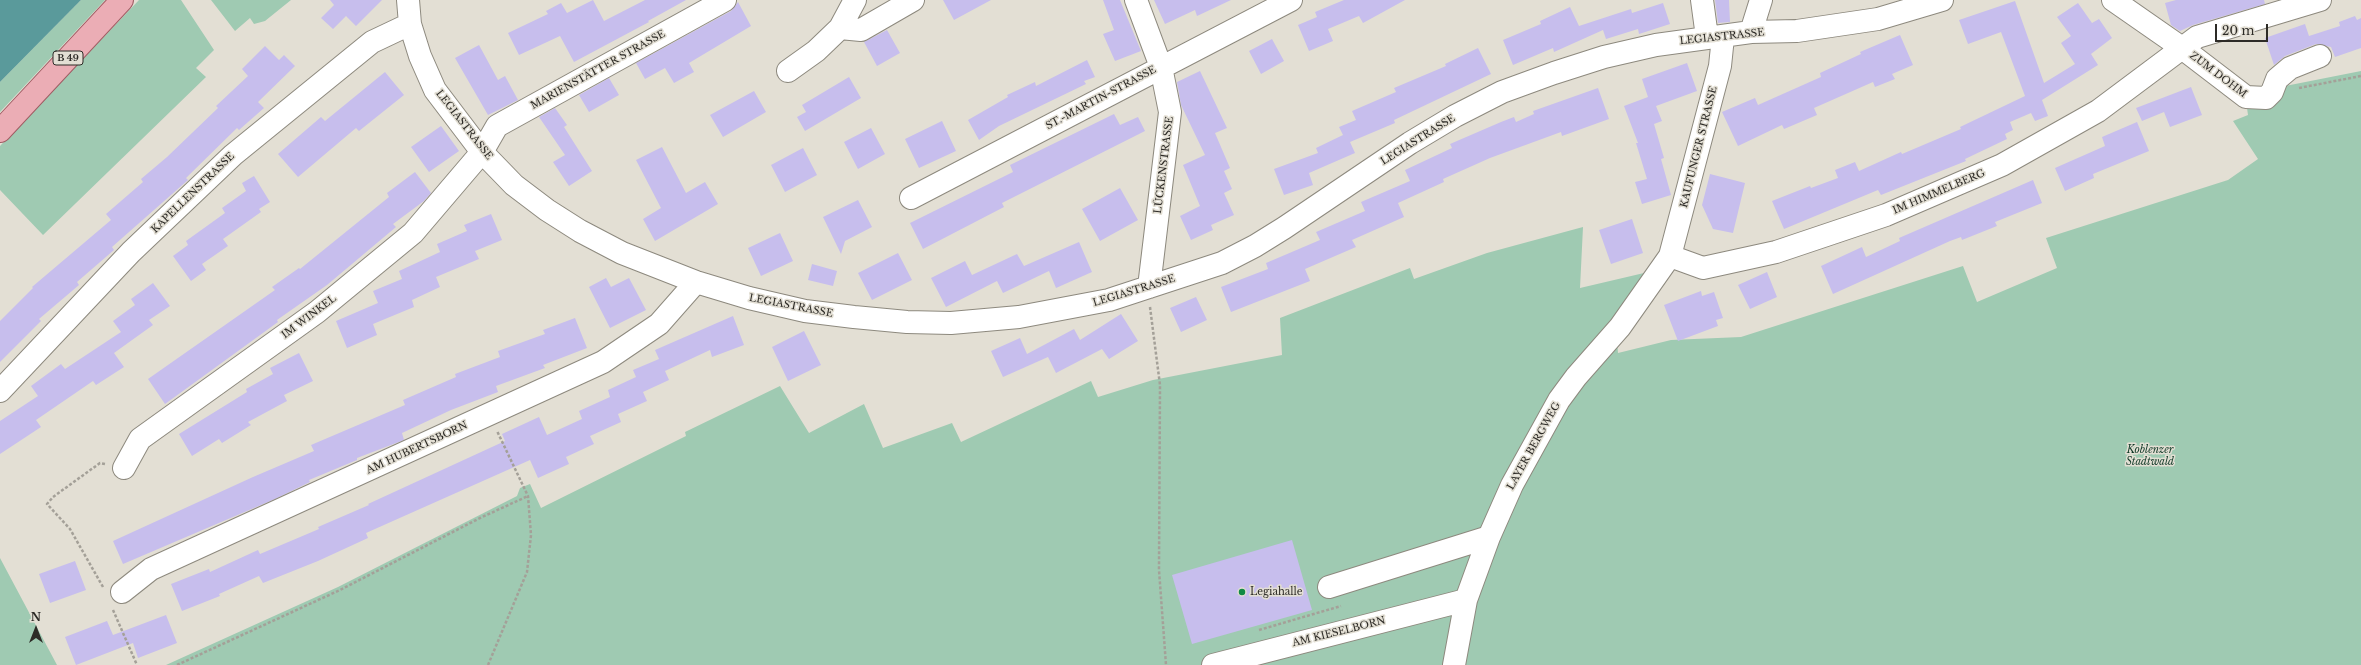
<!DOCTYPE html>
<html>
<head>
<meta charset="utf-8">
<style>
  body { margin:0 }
  #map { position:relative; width:2361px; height:665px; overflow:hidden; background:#e3dfd4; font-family:"Libre Baskerville",serif }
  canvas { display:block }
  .north { position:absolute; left:16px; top:609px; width:40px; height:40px; -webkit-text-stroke:3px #e3dfd4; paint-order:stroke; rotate:0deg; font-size:11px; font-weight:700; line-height:16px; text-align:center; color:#2d2b27 }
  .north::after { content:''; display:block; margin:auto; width:14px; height:18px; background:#2d2b27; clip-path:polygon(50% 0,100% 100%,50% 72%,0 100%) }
  .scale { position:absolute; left:2215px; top:24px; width:53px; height:18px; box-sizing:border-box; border:2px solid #2d2b27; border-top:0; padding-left:5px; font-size:12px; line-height:14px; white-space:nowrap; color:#2d2b27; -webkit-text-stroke:3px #e3dfd4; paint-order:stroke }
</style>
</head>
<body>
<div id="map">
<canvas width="2361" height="665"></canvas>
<div class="north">N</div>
<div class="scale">20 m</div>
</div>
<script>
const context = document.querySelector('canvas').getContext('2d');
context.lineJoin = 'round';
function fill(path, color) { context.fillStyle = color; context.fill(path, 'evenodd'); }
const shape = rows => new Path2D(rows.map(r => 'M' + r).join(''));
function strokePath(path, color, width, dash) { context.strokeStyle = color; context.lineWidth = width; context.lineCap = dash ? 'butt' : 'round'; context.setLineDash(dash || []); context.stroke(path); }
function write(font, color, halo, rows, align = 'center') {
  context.font = font + ' "Libre Baskerville",serif'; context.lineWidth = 3; context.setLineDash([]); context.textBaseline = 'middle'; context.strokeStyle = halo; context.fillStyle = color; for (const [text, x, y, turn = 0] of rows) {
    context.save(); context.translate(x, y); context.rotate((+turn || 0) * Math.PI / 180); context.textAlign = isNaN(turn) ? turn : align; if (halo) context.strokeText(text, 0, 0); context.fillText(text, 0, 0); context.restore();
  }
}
fill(shape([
  [81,0,105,0,0,112,0,82],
  [139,0,181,0,214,50,196,68,206,77,43,235,0,190,0,146],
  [211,0,291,0,265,21,254,24,250,18,235,31],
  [2361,71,2361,665,166,665,338,587,517,496,520,488,530,484,541,508,686,436,685,432,780,386,809,433,864,404,883,448,952,423,961,442,1091,381,1098,397,1153,380,1282,355,1280,318,1410,268,1414,279,1487,253,1583,227,1580,288,1644,273,1664,279,1617,342,1618,353,1671,340,1741,337,1963,266,1977,302,2057,268,2046,238,2228,180,2258,159,2233,121,2248,115,2247,108,2265,90],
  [0,558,57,665,0,665]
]), '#9fcab2');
fill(shape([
  [0,0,81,0,0,82]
]), '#5a9a9b');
fill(shape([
  [330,0,382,0,356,26,346,16,333,29,321,18,334,5],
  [593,0,604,21,645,0,686,0,648,21,649,22,574,62,560,36,519,55,508,33,548,14,546,11,561,3,567,13],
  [943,0,991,0,954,20],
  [1103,0,1120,0,1141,51,1115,61,1103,34,1114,30],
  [1154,0,1231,0,1197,16,1195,10,1165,24],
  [1344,0,1405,0,1363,23,1359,16,1328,29,1333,41,1309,51,1298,25,1317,17,1315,12],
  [1715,0,1729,0,1730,22,1718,23],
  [2176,0,2264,0,2265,4,2193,25,2180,31,2171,25,2165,3],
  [2015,1,2044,83,2075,64,2061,43,2071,36,2057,17,2078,3,2092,23,2099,19,2112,38,2091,54,2098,65,2042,100,2048,116,2035,121,2031,113,2010,122,2013,130,2005,134,2007,139,1965,159,1966,161,1881,195,1878,190,1784,229,1772,201,1810,186,1811,188,1838,178,1835,170,1855,162,1859,171,1901,152,1902,154,1961,129,1960,127,2025,96,2001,32,1968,44,1959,20],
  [738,2,751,26,689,63,694,72,674,83,665,68,645,79,636,63,731,11],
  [1663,3,1670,24,1639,34,1638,29,1606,39,1603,30,1554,52,1553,48,1513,65,1503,40,1541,24,1540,21,1570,7,1579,26,1631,9,1632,13],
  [2355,16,2357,20,2361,18,2361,48,2335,57,2331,47,2316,44,2285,56,2274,65,2265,38,2305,24,2309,36,2340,26,2339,22],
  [887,30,900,53,877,66,864,42],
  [1900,35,1913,65,1892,74,1895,79,1875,87,1873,82,1814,108,1817,115,1784,129,1782,125,1738,146,1722,112,1755,98,1758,105,1821,77,1820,73,1861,54,1860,52],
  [1272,39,1284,61,1261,74,1249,51],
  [479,45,498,80,505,76,518,100,488,115,455,58],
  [265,46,279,60,284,55,295,66,258,102,264,108,239,130,237,128,186,178,188,180,112,247,114,250,77,282,79,285,39,319,41,321,0,362,0,321,33,288,32,287,111,220,106,214,143,182,141,179,167,157,218,108,216,106,248,76,242,69],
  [1478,48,1491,74,1394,120,1395,123,1350,142,1355,153,1309,173,1313,185,1284,195,1274,169,1318,153,1316,148,1343,135,1339,127,1356,120,1352,111,1396,92,1394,88,1446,66,1445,64],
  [1087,60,1095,77,1084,81,1086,84,999,126,979,140,968,120,1008,97,1007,95,1035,82,1036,86],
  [1687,63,1697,91,1656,106,1662,121,1654,124,1664,158,1661,159,1671,195,1642,204,1635,182,1647,179,1636,143,1638,143,1624,106,1648,97,1642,79],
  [1200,71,1227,128,1215,133,1230,168,1224,171,1232,189,1224,193,1234,215,1211,225,1213,230,1191,240,1180,216,1200,206,1183,165,1205,155,1181,105,1177,82],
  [385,72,404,95,359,131,356,128,298,177,278,154,321,117,325,121],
  [849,77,861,98,805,131,797,117,806,112,802,105],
  [609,78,619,95,589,112,579,95],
  [2191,87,2202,115,2170,127,2164,112,2142,121,2136,108],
  [1598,88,1609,119,1562,136,1561,132,1490,158,1443,179,1444,182,1398,203,1404,217,1352,240,1356,247,1305,269,1310,281,1231,312,1221,287,1268,269,1266,263,1320,240,1316,232,1365,211,1361,202,1410,181,1405,170,1452,148,1450,144,1501,122,1514,117,1516,122,1534,114,1533,111],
  [754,91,766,112,723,137,710,115],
  [555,108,567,125,564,127,592,171,569,186,553,162,565,155,539,117],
  [1114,114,1120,125,1138,117,1145,131,1002,203,1004,207,923,249,910,223,1013,172,1010,165],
  [942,121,956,151,919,168,905,139],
  [2137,122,2149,151,2093,174,2094,178,2065,191,2055,168,2105,146,2102,137],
  [441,126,459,151,429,172,411,147],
  [871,128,885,154,858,169,844,142],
  [662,147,686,193,705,182,718,204,655,241,643,219,661,208,636,160],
  [803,148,817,175,785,192,771,165],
  [415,172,431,193,424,201,393,224,396,227,327,285,277,320,278,322,165,404,148,379,275,290,272,287,299,268,300,269,389,197,387,193],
  [1710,174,1745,183,1733,233,1713,229,1702,205],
  [254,176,270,202,259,209,261,212,223,239,228,246,202,264,206,270,191,281,173,256,188,245,186,241,225,213,222,208,246,191,242,183],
  [2033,180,2042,203,1995,222,1997,226,1962,240,1961,237,1950,241,1833,294,1821,266,1862,247,1866,257,1900,241,1899,238],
  [1120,188,1138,220,1100,241,1082,209],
  [858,200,872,227,845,241,841,254,823,217],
  [491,214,502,240,475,251,479,259,436,277,440,287,412,300,414,307,373,324,377,335,347,348,336,321,378,303,373,291,402,279,399,271,440,252,437,244,467,231,464,225],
  [1632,219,1643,253,1611,264,1599,230],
  [780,233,793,261,761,276,748,248],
  [1079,242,1092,272,1056,288,1049,271,1003,293,997,281,946,307,931,278,965,261,972,275,1017,254,1024,266],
  [898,253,912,280,872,300,858,273],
  [812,264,837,271,833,286,808,280],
  [1767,272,1777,297,1750,309,1738,285],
  [606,278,611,287,629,278,646,310,610,328,589,287],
  [153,283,170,306,149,320,153,325,114,353,124,367,96,385,93,381,36,420,41,427,0,454,0,421,38,396,31,386,61,364,65,369,121,332,113,321,135,305,131,299],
  [1701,291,1702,296,1714,292,1723,318,1716,320,1718,326,1678,341,1664,305],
  [1196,297,1207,320,1181,332,1170,308],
  [1121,314,1138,341,1109,359,1102,349,1056,373,1048,357,1003,377,991,351,1020,338,1027,354,1074,329,1080,340],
  [733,316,744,345,712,357,710,350,665,371,669,380,643,392,647,401,618,414,621,422,590,436,594,444,566,457,569,464,538,478,530,460,366,533,368,538,318,561,263,583,259,576,219,594,220,596,182,611,171,584,209,569,210,572,258,550,260,554,319,529,318,527,369,505,368,504,505,441,502,434,539,417,547,435,582,419,579,411,610,397,608,390,636,377,633,370,659,359,655,350],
  [575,318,587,348,543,365,545,368,496,386,498,392,451,410,402,433,404,440,357,458,357,460,309,480,310,482,275,499,123,564,113,541,253,477,314,451,311,445,405,405,403,400,456,377,455,374,500,357,498,351,545,334,543,330],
  [804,331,821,365,788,381,772,347],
  [299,353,313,381,284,395,287,401,248,422,251,425,222,443,219,439,192,456,179,434,247,392,246,389,273,374,270,368],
  [1292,540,1312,610,1192,644,1172,575],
  [75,561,86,590,50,603,39,574],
  [166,615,177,643,138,658,133,643,76,665,65,637,107,621,113,635]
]), '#c7beed');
const minor = shape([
  [408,0,410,24,420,56,435,90,482,152,514,185,547,210,580,231,622,253,696,282,749,298,805,311,854,317,907,322,951,323,1019,317,1109,300,1222,263,1255,246,1284,228,1410,143,1455,116,1502,92,1554,73,1604,57,1656,45,1751,32,1797,31,1878,19,1942,0],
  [1136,0,1161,67,1170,112,1149,287],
  [1702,0,1707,37],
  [2113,0,2182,48,2246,97,2266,98,2272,92,2277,79,2290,68,2320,56],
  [840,28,861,30,913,0],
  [1751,32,1761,0],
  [788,71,816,51,840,28,855,0],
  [911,198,1291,0],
  [1670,256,1703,268,1776,252,1886,215,2002,165,2098,111,2197,37,2320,0],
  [0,391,131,252,233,155,372,42,410,24],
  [124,468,140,439,317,312,413,233,482,152,497,126,725,0],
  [1329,587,1489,537],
  [122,592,151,569,603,362,659,324,696,282],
  [1213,665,1466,600],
  [1454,665,1466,600,1489,537,1512,485,1559,400,1576,377,1620,327,1670,256,1720,66,1723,37]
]);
const major = shape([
  [0,131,122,0]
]);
strokePath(minor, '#8d897e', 24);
strokePath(major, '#9f5c63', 24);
strokePath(shape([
  [2299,88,2361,76],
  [1150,307,1160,385,1159,570,1166,665],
  [103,587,70,529,47,504,53,497,100,463,105,464],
  [113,610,137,665],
  [1259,630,1341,606],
  [177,665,340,590,480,518,528,496],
  [488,665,527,572,531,535,528,496,497,431]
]), '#a4a098', 2.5, [3, 2]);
strokePath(minor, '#fff', 22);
strokePath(major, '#ebadb5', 22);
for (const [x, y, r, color] of [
  [1242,592,4,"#118a44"]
]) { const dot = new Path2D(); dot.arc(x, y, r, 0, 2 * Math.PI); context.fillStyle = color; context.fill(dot); strokePath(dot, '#e3dfd4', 1.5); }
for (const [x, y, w] of [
  [68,58,30]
]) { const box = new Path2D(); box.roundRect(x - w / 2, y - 7, w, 14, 3); context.fillStyle = '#e3dfd4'; context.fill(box); strokePath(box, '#2d2b27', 1); }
write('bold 9px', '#2d2b27', null, [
  ["B 49",68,58]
]);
write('10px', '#2d2b27', '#e3dfd4', [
  ["LEGIASTRASSE",1722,37,-6],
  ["MARIENSTÄTTER STRASSE",598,70,-29],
  ["ZUM DOHM",2218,75,37],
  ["ST.-MARTIN-STRASSE",1101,98,-28],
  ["LEGIASTRASSE",464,125,52],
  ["LEGIASTRASSE",1418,140,-32],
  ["KAUFUNGER STRASSE",1699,147,-76],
  ["LÜCKENSTRASSE",1164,165,-83],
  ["IM HIMMELBERG",1939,192,-23],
  ["KAPELLENSTRASSE",193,193,-44],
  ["LEGIASTRASSE",1134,291,-17],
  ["LEGIASTRASSE",791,306,11],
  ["IM WINKEL",309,317,-37],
  ["LAYER BERGWEG",1534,446,-61],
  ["AM HUBERTSBORN",417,448,-25],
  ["AM KIESELBORN",1339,632,-14]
]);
write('italic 10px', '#0f3926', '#e3dfd4', [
  ["Koblenzer",2150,450],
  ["Stadtwald",2150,462]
]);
write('10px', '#2d2b27', '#e3dfd4', [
  ["Legiahalle",1250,592]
], 'left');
</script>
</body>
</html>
